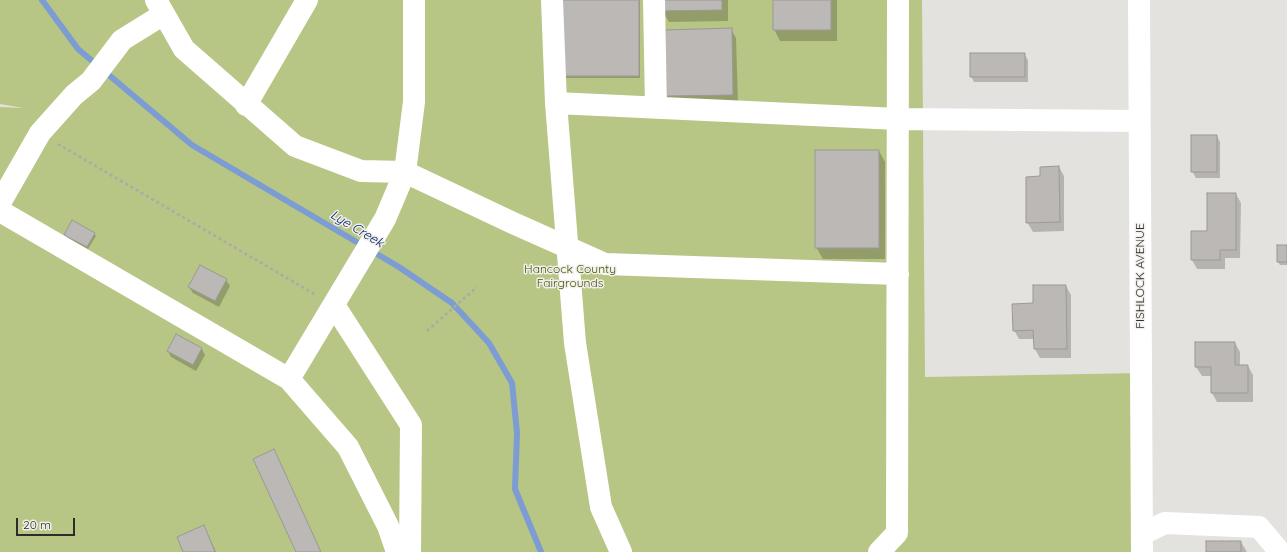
<!DOCTYPE html>
<html>
<head>
<meta charset="utf-8">
<style>
  body { margin:0 }
  #map { position:relative; width:1287px; height:552px; overflow:hidden; background:#e4e2de; font-family:Quicksand,sans-serif }
  canvas { display:block }
  .scale { position:absolute; left:16px; top:518px; width:59px; height:18px; box-sizing:border-box; border:2px solid #2d2c2a; border-top:0; padding-left:5px; font-size:12px; line-height:14px; white-space:nowrap; color:#2d2c2a; -webkit-text-stroke:3px #f1efec; paint-order:stroke }
</style>
</head>
<body>
<div id="map">
<canvas width="1287" height="552"></canvas>
<div class="scale">20 m</div>
</div>
<script>
const context = document.querySelector('canvas').getContext('2d');
context.lineJoin = 'round';
function fill(path, color) { context.fillStyle = color; context.fill(path, 'evenodd'); }
const shape = rows => new Path2D(rows.map(r => 'M' + r).join(''));
function strokePath(path, color, width, dash) { context.strokeStyle = color; context.lineWidth = width; context.lineCap = dash ? 'butt' : 'round'; context.setLineDash(dash || []); context.stroke(path); }
function write(font, color, halo, rows, align = 'center') {
  context.font = font + ' Quicksand,sans-serif'; context.lineWidth = 3; context.setLineDash([]); context.textBaseline = 'middle'; context.strokeStyle = halo; context.fillStyle = color; for (const [text, x, y, turn = 0] of rows) {
    context.save(); context.translate(x, y); context.rotate((+turn || 0) * Math.PI / 180); context.textAlign = isNaN(turn) ? turn : align; if (halo) context.strokeText(text, 0, 0); context.fillText(text, 0, 0); context.restore();
  }
}
fill(shape([
  [0,0,922,0,925,377,1141,373,1141,552,0,552,0,107,23,108,0,104]
]), '#b7c585');
fill(shape([
  [562,0,640,0,640,78,564,78],
  [662,0,728,0,728,21,669,22,662,10],
  [774,0,837,0,837,41,780,41,774,29],
  [731,29,736,38,738,103,673,105,667,96],
  [1024,54,1028,60,1028,82,974,82,971,76],
  [1217,136,1220,142,1220,178,1196,178,1192,171],
  [879,151,885,162,885,259,823,259,816,247],
  [1059,167,1064,176,1064,231,1033,232,1027,222,1041,177],
  [1236,194,1241,203,1240,258,1225,258,1225,269,1197,269,1192,260,1208,232],
  [94,234,96,236,88,249,67,238,65,235],
  [1278,246,1287,246,1287,265,1280,265,1278,262],
  [226,280,230,286,219,307,193,293,189,287],
  [1066,286,1071,295,1071,358,1040,358,1035,349,1034,339,1019,339,1014,330],
  [177,335,202,349,205,355,196,371,171,357,168,351],
  [1196,343,1235,343,1240,352,1240,366,1248,366,1253,375,1253,402,1217,402,1212,393,1212,376,1202,376,1196,367],
  [204,526,216,552,184,552],
  [1241,542,1247,552,1207,552]
]), '#0003');
strokePath(shape([
  [42,0,78,49,192,145,399,267,452,303,489,343,512,383,517,433,515,489,541,552]
]), '#7c9cd3', 6);
const building = shape([
  [561,0,639,0,639,76,561,76,561,0],
  [661,0,722,0,722,10,661,11,661,0],
  [773,0,831,0,831,30,773,30,773,0],
  [732,28,733,95,666,96,665,30,732,28],
  [970,53,1025,53,1025,77,970,77,970,53],
  [1191,135,1217,135,1217,172,1191,172,1191,135],
  [815,150,879,150,879,248,815,248,815,150],
  [1059,166,1060,222,1026,223,1026,177,1040,176,1040,167,1059,166],
  [1207,193,1236,193,1236,250,1220,250,1220,260,1191,260,1191,231,1207,231,1207,193],
  [72,220,95,233,87,247,64,235,72,220],
  [1277,245,1287,245,1287,262,1277,262,1277,245],
  [200,265,227,279,215,301,188,287,200,265],
  [1033,285,1066,285,1067,349,1034,349,1033,330,1013,331,1012,304,1033,303,1033,285],
  [176,334,202,348,193,365,167,351,176,334],
  [1195,342,1235,342,1235,365,1248,365,1248,393,1211,393,1211,367,1195,367,1195,342],
  [274,449,321,552,296,552,253,459,274,449],
  [204,525,215,552,183,552,177,537,204,525],
  [1206,541,1241,541,1241,552,1206,552,1206,541]
]);
fill(building, '#bbb8b5');
strokePath(building, '#9b9996', 1);
strokePath(shape([
  [58,144,316,295],
  [427,331,477,287]
]), '#acaaa7', 2.5, [3, 3]);
strokePath(shape([
  [156,0,184,49,295,146,361,171,405,172,513,223,605,264,898,274],
  [552,0,556,103],
  [654,0,656,107],
  [1139,0,1142,552],
  [246,105,307,0],
  [0,203,40,133,74,95,91,81,122,40,164,14],
  [0,211,289,379,385,219,405,172,414,102,414,0],
  [334,305,411,425,410,552],
  [289,379,348,447,388,526,397,552],
  [1142,534,1165,523,1259,527,1280,552],
  [621,552,601,507,575,343,556,103,898,119,1139,121],
  [879,552,897,533,898,0]
]), '#fff', 22);
write('12px', '#495406', '#f1efec', [
  ["Hancock County",570,269],
  ["Fairgrounds",570,283]
]);
write('12px', '#2d2c2a', '#f1efec', [
  ["FISHLOCK AVENUE",1140,276,-90]
]);
write('italic 13px', '#082c6d', '#f1efec', [
  ["Lye Creek",357,229,31]
]);
</script>
</body>
</html>
